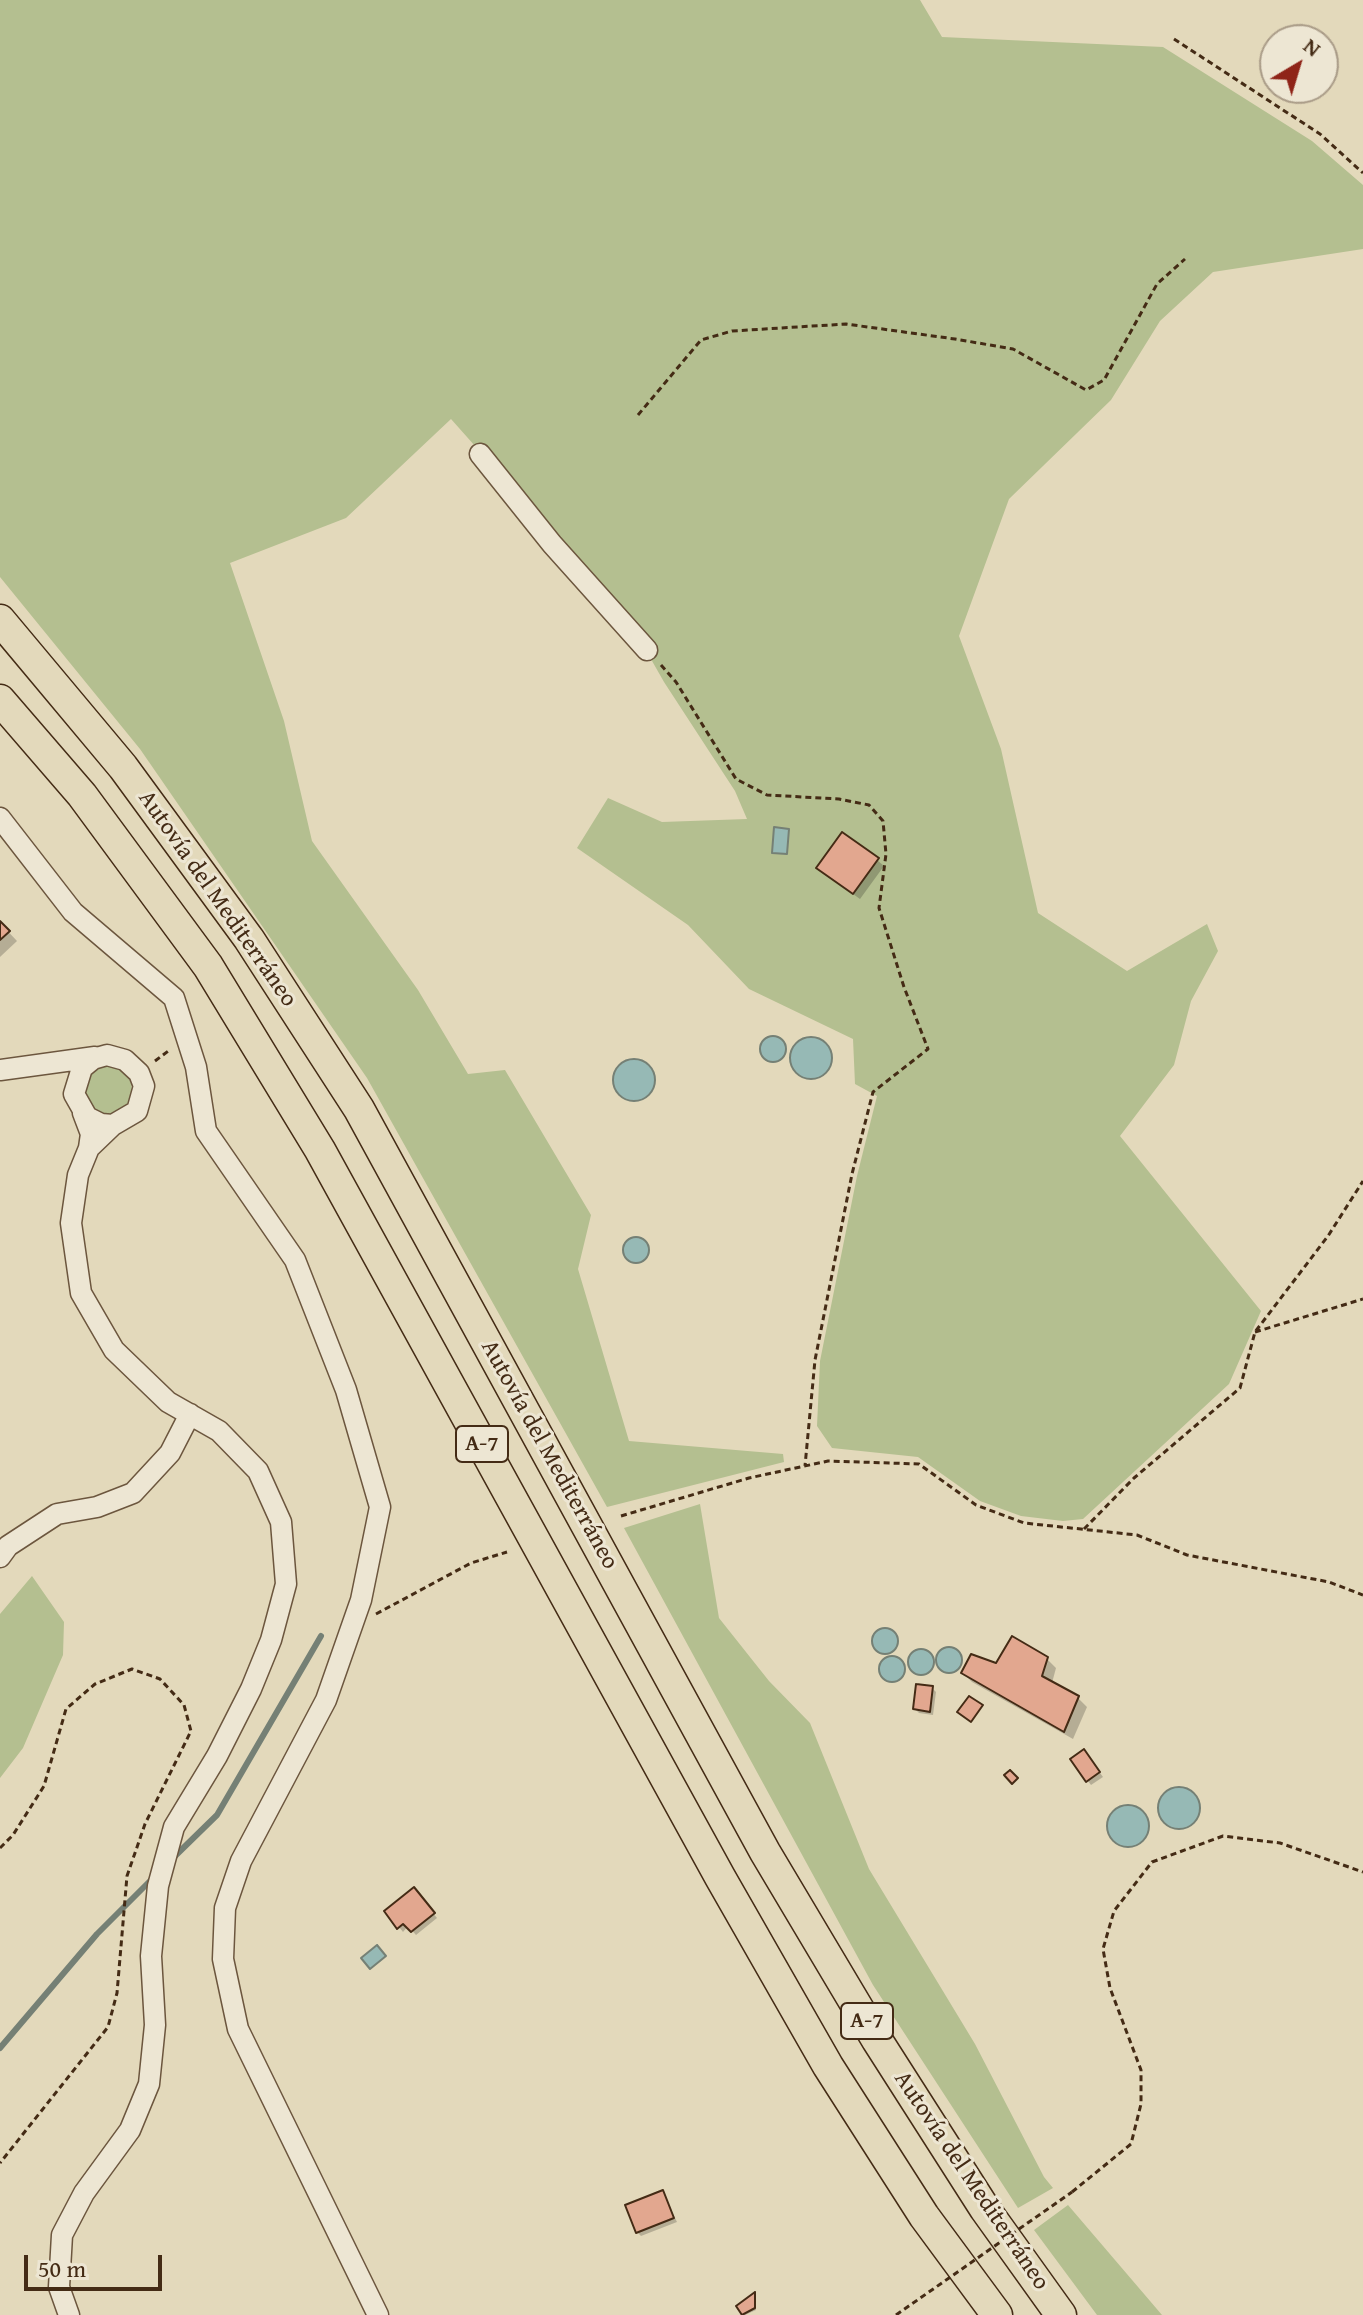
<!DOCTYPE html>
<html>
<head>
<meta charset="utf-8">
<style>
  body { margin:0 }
  #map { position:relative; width:1363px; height:2315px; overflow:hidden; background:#e3d9bb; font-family:"Gentium Book Plus",serif }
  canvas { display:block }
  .north { position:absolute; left:1259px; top:24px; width:80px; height:80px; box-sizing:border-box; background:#ede6d3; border:2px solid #a99b87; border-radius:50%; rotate:38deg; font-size:22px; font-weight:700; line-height:32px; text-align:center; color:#442b15 }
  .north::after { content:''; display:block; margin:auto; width:28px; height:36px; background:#8f2418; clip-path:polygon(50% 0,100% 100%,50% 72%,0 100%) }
  .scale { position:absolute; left:24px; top:2255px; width:138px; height:36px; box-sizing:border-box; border:4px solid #442b15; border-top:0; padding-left:10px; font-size:24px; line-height:28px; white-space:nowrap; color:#442b15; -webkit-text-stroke:6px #ede6d3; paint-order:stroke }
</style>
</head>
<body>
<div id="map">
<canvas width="1363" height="2315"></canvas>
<div class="north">N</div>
<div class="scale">50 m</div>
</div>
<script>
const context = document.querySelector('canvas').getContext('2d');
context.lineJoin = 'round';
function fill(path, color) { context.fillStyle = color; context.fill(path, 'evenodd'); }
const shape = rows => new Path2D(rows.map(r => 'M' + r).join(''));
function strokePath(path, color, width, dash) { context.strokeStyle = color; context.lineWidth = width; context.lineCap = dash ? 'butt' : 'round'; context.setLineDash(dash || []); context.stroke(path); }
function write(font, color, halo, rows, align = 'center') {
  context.font = font + ' "Gentium Book Plus",serif'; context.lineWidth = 6; context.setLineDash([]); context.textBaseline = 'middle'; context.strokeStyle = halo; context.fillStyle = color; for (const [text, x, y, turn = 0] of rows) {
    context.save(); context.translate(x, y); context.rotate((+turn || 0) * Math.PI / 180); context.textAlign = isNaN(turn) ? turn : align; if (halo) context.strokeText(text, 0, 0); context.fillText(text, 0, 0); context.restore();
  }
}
fill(shape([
  [0,0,920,0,942,37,1163,47,1312,141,1363,185,1363,249,1213,272,1160,321,1111,400,1009,499,959,636,1001,749,1038,913,1127,971,1207,924,1218,951,1191,1001,1174,1065,1120,1136,1261,1311,1229,1384,1083,1519,1063,1521,1021,1516,980,1501,918,1457,832,1448,817,1426,820,1361,857,1176,877,1096,855,1084,853,1039,749,989,688,925,577,848,608,798,662,822,747,819,735,791,664,682,627,617,451,419,346,518,230,563,284,721,312,841,418,990,468,1074,505,1070,591,1215,578,1269,629,1441,783,1454,784,1462,607,1507,367,1078,140,749,0,577],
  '84 1090a24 24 0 1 1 48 0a24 24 0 1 1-48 0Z',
  [700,1504,719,1618,769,1681,810,1723,869,1869,975,2044,1044,2177,1053,2188,1018,2208,873,1985,624,1528],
  [32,1576,64,1622,63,1655,23,1748,0,1778,0,1614],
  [1068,2205,1162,2315,1097,2315,1034,2230]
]), '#b4bf90');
const water = shape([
  [774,827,789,829,787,854,772,853,774,827],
  '760 1049a13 13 0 1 1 26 0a13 13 0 1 1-26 0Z',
  '790 1058a21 21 0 1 1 42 0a21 21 0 1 1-42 0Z',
  '613 1080a21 21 0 1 1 42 0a21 21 0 1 1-42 0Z',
  '623 1250a13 13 0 1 1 26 0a13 13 0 1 1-26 0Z',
  '872 1641a13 13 0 1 1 26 0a13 13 0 1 1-26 0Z',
  '936 1660a13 13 0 1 1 26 0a13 13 0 1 1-26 0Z',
  '908 1662a13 13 0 1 1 26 0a13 13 0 1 1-26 0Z',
  '879 1669a13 13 0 1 1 26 0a13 13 0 1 1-26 0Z',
  '1158 1808a21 21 0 1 1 42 0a21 21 0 1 1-42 0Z',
  '1107 1826a21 21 0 1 1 42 0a21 21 0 1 1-42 0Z',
  [377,1945,386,1956,370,1969,361,1958,377,1945]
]);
fill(water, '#96b9b5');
strokePath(water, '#758075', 2);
fill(shape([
  [877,860,884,866,860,899,825,874],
  [0,923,17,941,0,957],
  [1047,1659,1056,1668,1052,1683,1078,1698,1087,1707,1073,1739,972,1682,963,1673],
  [932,1688,936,1692,933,1715,919,1713,915,1709],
  [1088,1756,1103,1777,1091,1785,1088,1781],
  [417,1893,437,1918,416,1935,408,1926,403,1932,386,1911],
  [662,2192,677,2222,641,2236,637,2232],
  [755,2294,756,2310,745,2315,739,2306]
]), '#0003');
strokePath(shape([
  [173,1858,217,1815,321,1636],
  [0,2048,97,1934,154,1877]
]), '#758075', 6);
const building = shape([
  [842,832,879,858,853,894,816,868,842,832],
  [0,921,10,931,0,940,0,921],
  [1012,1636,1048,1657,1042,1676,1079,1696,1064,1732,961,1673,971,1654,996,1663,1012,1636],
  [916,1684,933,1686,930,1712,913,1709,916,1684],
  [969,1696,983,1705,971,1722,957,1712,969,1696],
  [1084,1749,1100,1772,1086,1782,1070,1759,1084,1749],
  [1010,1770,1018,1778,1012,1784,1004,1775,1010,1770],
  [414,1887,435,1913,411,1932,403,1924,397,1929,384,1911,414,1887],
  [663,2190,674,2218,636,2233,625,2205,663,2190],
  [755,2292,755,2308,742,2315,736,2306,755,2292]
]);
fill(building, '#e2a78f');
strokePath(building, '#442b15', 2);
const minor = shape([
  [480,454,552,544,647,650],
  [0,818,73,912,174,998,196,1067,206,1131,295,1260,346,1390,380,1507,361,1600,326,1700,241,1861,225,1908,223,1959,238,2029,378,2315],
  [0,1070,95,1057],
  [89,1148,113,1125,137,1111,144,1086,139,1073,125,1060,107,1055,93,1059,82,1068,74,1094,87,1117,101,1124,113,1125],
  [0,1557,8,1546,57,1514,97,1507,133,1493,170,1453,190,1414],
  [69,2315,59,2287,62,2235,84,2193,130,2130,149,2084,155,2025,151,1956,158,1886,174,1827,217,1756,251,1689,271,1640,286,1584,281,1522,258,1471,219,1431,168,1402,114,1350,81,1293,71,1223,78,1175,89,1148,91,1134,83,1113]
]);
const highway = shape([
  [0,620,123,767,249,939,359,1109,765,1852,877,2040,985,2209,1061,2315],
  [0,700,82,795,208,966,320,1150,720,1877,828,2066,924,2216,997,2315]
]);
strokePath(minor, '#6c563e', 23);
strokePath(highway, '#442b15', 33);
strokePath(shape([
  [1174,39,1320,134,1363,173],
  [638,415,701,340,732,331,846,324,955,339,1013,349,1086,390,1104,380,1157,284,1185,259],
  [661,665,676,682,736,779,767,795,839,799,869,805,883,821,886,854,879,908,904,987,928,1049,873,1092,852,1174,815,1360,805,1466],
  [155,1061,171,1049],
  [1255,1332,1363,1299],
  [621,1516,749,1478,828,1461,919,1464,976,1505,1024,1523,1137,1535,1187,1555,1329,1582,1363,1595],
  [1084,1529,1134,1478,1240,1388,1255,1332,1328,1236,1363,1181],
  [376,1614,471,1563,507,1552],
  [0,1848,13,1835,44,1786,66,1709,95,1684,132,1669,160,1679,184,1705,191,1731,145,1824,127,1876,117,1993,108,2027,0,2163],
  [1072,2192,1131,2144,1141,2104,1141,2070,1110,1988,1103,1949,1114,1911,1152,1862,1223,1836,1280,1843,1363,1872]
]), '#442b15', 3, [6, 4]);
strokePath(minor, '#ede6d3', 20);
strokePath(highway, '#e3d9bb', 30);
strokePath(shape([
  [896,2315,1072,2192]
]), '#442b15', 3, [6, 4]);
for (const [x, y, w] of [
  [482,1444,52],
  [867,2021,52]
]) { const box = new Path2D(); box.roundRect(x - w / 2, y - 18, w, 36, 6); context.fillStyle = '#ede6d3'; context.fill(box); strokePath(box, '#442b15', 2); }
write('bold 22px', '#442b15', null, [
  ["A-7",482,1444],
  ["A-7",867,2021]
]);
write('24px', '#442b15', '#ede6d3', [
  ["Autovía del Mediterráneo",217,899,55],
  ["Autovía del Mediterráneo",549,1455,61],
  ["Autovía del Mediterráneo",971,2181,56]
]);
</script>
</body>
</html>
